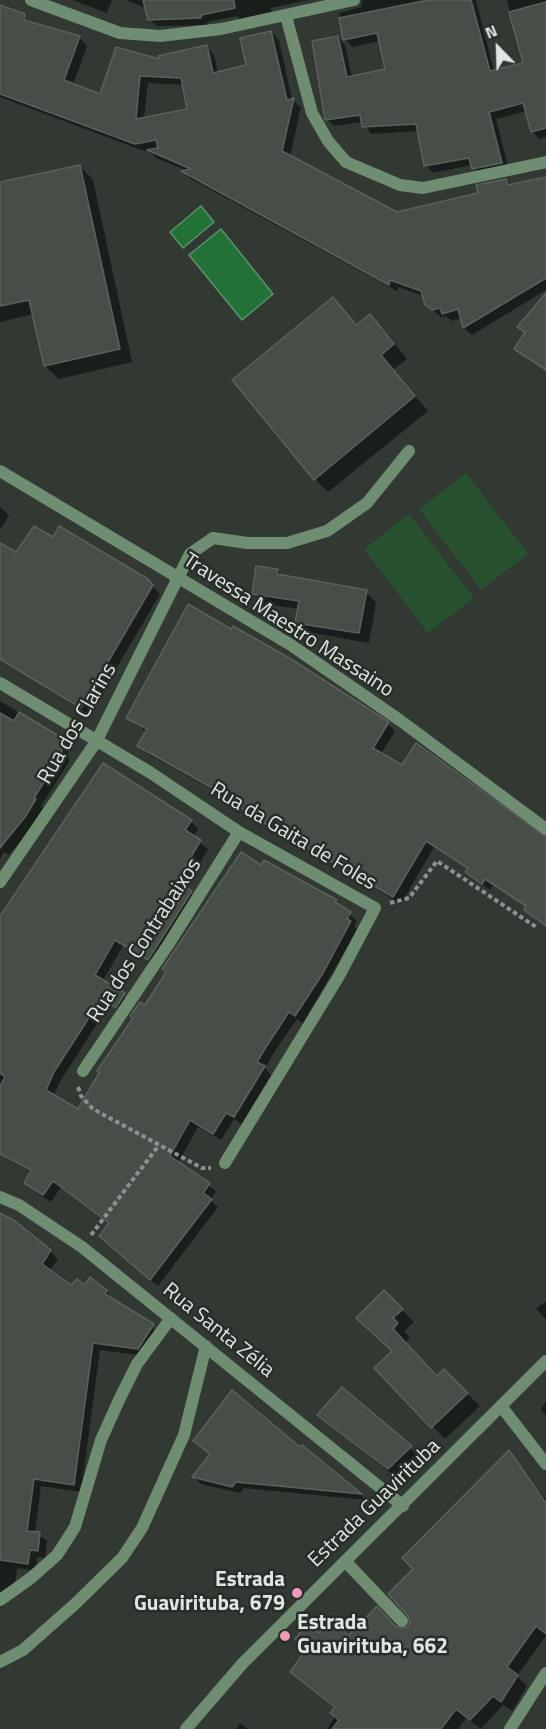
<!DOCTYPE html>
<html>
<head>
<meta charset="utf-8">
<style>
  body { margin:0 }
  #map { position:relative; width:546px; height:1729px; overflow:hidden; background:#313932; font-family:"Titillium Web",sans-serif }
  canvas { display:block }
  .north { position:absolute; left:468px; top:18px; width:60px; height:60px; -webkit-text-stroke:4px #272f28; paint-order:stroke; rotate:337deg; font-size:16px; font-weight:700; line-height:24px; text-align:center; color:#e1e6e2 }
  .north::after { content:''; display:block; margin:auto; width:21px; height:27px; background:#e1e6e2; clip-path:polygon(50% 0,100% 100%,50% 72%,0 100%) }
</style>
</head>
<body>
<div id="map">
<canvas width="546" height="1729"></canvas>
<div class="north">N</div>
</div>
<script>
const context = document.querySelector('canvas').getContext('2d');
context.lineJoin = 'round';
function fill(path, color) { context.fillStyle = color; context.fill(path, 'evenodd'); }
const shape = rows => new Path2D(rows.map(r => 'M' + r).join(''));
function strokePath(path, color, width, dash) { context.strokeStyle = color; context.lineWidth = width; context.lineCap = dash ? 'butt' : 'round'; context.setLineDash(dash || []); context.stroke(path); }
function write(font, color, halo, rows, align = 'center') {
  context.font = font + ' "Titillium Web",sans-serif'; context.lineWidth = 5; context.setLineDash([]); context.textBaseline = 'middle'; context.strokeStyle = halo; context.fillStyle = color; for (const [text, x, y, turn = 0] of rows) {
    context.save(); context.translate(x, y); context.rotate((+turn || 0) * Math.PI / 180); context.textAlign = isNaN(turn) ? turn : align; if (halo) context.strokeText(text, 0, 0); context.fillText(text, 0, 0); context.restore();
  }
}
fill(shape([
  [466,473,528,554,481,590,419,509],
  [409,514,474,598,428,633,364,549]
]), '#27512f');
const water = shape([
  [201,206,214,222,183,248,170,232,201,206],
  [221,229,273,294,242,320,189,255,221,229]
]);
fill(water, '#227136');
strokePath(water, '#5b946a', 1.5);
fill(shape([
  [72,0,112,0,107,13],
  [126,0,309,0,271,8,273,18,245,24,237,16,207,22,208,25,157,26,149,19,146,8],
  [363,0,476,0,494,71,524,64,507,0,546,0,546,137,539,139,532,131,527,111,496,119,509,170,481,176,472,165,433,173,425,165,419,131,371,134,363,122,334,126,327,119,338,37,345,45,352,77,387,70,380,41,352,47,345,39,339,13,361,7],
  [0,8,24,17,30,23,80,38,87,46,73,85,101,96,161,62,207,47,214,55,218,73,248,66,271,32,279,40,292,100,301,107,290,157,397,214,480,194,506,180,512,186,546,178,546,290,472,335,464,328,462,318,451,321,446,316,441,317,426,304,424,296,398,287,397,291,191,179,184,172,188,171,156,158,149,150,144,151,0,97],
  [148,83,184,85,189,110,144,119],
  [80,166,93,180,132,362,59,379,45,366,34,314,0,322,0,183],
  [333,299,357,326,370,316,383,329,407,359,393,370,428,411,328,492,315,479],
  [0,507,9,515,0,530],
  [54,539,147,581,160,594,89,715,0,658,0,544,17,554],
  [277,570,284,577,366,592,376,602,369,643,307,632,297,622,299,609,264,604,254,593],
  [0,701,58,737,67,745,69,762,41,806,43,808,33,825,9,855,4,852,0,859],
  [128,718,388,724,395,731,381,754,546,839,546,927,526,910,527,907,493,885,490,890,475,879,467,872,469,869,434,847,401,904,254,817,226,797,146,753,139,745,147,732],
  [191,821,198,829,193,837,208,849,185,889,199,900,156,966,123,946,102,982,132,1002,124,1014,109,1005,61,1080,53,1096,78,1111,145,1007,262,867,336,901,357,921,354,926,357,930,303,1023,297,1019,273,1054,265,1068,271,1075,242,1124,234,1119,221,1140,198,1127,178,1163,216,1191,211,1200,218,1207,158,1286,108,1243,110,1224,61,1187,51,1202,33,1190,26,1183,32,1172,0,1155,0,914,2,916],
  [0,1215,41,1243,58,1259,49,1271,71,1287,85,1287,106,1291,112,1300,160,1333,145,1356,100,1350,81,1492,41,1486,35,1533,47,1541,45,1558,37,1557,36,1571,17,1568,14,1593,0,1603],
  [384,1292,414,1322,404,1331,410,1337,405,1343,437,1378,444,1371,480,1406,445,1439,376,1368,393,1352],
  [546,1301,546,1319,536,1309],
  [343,1389,424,1461,402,1482,319,1415],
  [233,1392,361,1495,366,1500,244,1488,240,1493,201,1484,194,1477,211,1455,195,1441],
  [546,1401,546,1416,541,1409],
  [509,1452,546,1500,546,1636,517,1676,527,1686,512,1711,503,1705,481,1729,466,1718,458,1729,327,1729,335,1717,336,1708,292,1672,308,1649,297,1639,319,1635,349,1637,408,1629,412,1623,415,1569],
  [240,1723,248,1729,236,1729]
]), '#0007');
const building = shape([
  [143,0,234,0,235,8,201,15,201,18,148,20,143,0],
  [428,0,471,0,490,71,523,63,509,12,546,2,546,128,531,132,523,103,489,112,502,163,472,169,469,158,424,166,416,124,362,127,360,115,325,120,312,41,338,36,347,77,385,69,377,33,343,40,339,18,428,0],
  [0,5,25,14,24,20,80,36,64,80,100,94,116,47,159,59,158,56,207,45,213,73,246,65,240,38,271,31,287,100,294,98,282,151,397,212,478,193,476,185,506,179,508,185,546,177,546,278,463,328,458,309,442,314,440,308,432,310,425,305,421,291,390,280,389,285,181,171,191,169,147,150,158,148,156,140,135,144,0,94,0,5],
  [140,76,181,78,187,109,136,119,140,76],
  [80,165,120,349,44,366,29,300,0,306,0,182,80,165],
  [546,293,546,370,514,349,525,332,517,327,546,293],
  [333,297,356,325,370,314,394,344,381,355,415,396,314,480,232,380,333,297],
  [34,526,53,537,59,526,148,579,153,585,81,708,0,659,0,543,16,552,34,526],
  [256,566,278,569,277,574,367,590,359,633,295,623,299,601,252,594,256,566],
  [188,604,231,629,233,626,291,659,389,722,373,748,402,765,416,743,546,837,546,926,524,910,526,906,485,879,482,884,465,872,468,868,426,841,393,897,257,819,216,790,137,746,147,729,126,718,188,604],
  [19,712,59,736,62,753,34,798,36,799,25,817,0,848,0,713,14,721,19,712],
  [103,763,192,820,185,830,201,840,176,882,192,891,148,960,115,940,95,975,125,993,116,1008,101,999,54,1072,46,1090,78,1109,99,1073,97,1071,133,1018,130,1016,140,1002,145,1005,166,972,162,969,241,852,261,865,264,860,282,870,337,900,335,902,351,912,347,919,351,921,323,973,295,1016,289,1012,266,1047,257,1062,265,1066,234,1117,226,1113,213,1134,190,1120,170,1156,210,1183,203,1193,212,1199,150,1280,99,1236,109,1223,53,1181,43,1195,24,1183,31,1170,0,1154,0,1086,5,1077,0,1073,0,916,103,763],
  [0,1213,15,1221,51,1250,42,1264,71,1285,77,1279,84,1285,90,1277,107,1290,105,1294,154,1324,138,1349,93,1343,74,1485,34,1479,27,1531,40,1532,38,1551,30,1550,28,1564,0,1560,0,1213],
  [384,1290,403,1309,393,1318,398,1323,393,1329,437,1376,444,1369,468,1393,431,1428,374,1368,392,1351,356,1318,384,1290],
  [342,1387,412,1446,388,1469,317,1415,342,1387],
  [232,1390,300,1447,302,1445,362,1494,236,1482,232,1487,192,1477,210,1454,193,1441,232,1390],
  [509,1450,546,1503,546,1634,536,1626,507,1667,518,1675,501,1702,493,1696,470,1720,456,1709,441,1729,332,1729,339,1720,330,1713,335,1707,290,1672,308,1647,295,1639,307,1624,319,1633,328,1620,349,1635,377,1606,396,1627,407,1627,410,1623,408,1616,388,1594,413,1569,402,1558,509,1450]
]);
fill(building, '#464e47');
strokePath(building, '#5a625b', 1.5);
strokePath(shape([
  [390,903,409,898,437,861,536,927],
  [78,1087,81,1096,93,1109,202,1168,211,1168],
  [91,1235,159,1145]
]), '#8b918c', 4, [4.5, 3]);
strokePath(shape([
  [178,578,190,554,213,538,247,543,287,543,327,531,367,503,409,451],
  [345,1561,402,1621]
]), '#6f8d72', 12);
strokePath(shape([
  [31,0,120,33,160,36,221,29,354,0],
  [286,16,312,113,328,141,346,162,400,185,423,188,546,162],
  [0,471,291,645,401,721,546,829],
  [0,683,151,773,239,832,375,908,339,976,225,1163],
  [0,882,96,742,178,578],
  [83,1071,168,945,239,832],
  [0,1197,19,1205,82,1247,403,1506],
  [501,1406,546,1464],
  [0,1600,31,1578,57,1555,75,1527,101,1440,119,1400,137,1364,171,1318],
  [0,1662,23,1650,75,1604,122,1558,142,1528,184,1435,206,1346],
  [510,1729,546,1673]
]), '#6f8d72', 12);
strokePath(shape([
  [186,1729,243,1663,546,1361]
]), '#6f8d72', 12);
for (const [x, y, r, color] of [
  [297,1593,6,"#f09ab7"],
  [285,1636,6,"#f09ab7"]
]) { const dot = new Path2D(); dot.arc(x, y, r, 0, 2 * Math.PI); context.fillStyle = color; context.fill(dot); strokePath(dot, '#272f28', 2); }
write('21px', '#e1e6e2', '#272f28', [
  ["Travessa Maestro Massaino",288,626,33],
  ["Rua dos Clarins",78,724,-60],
  ["Rua da Gaita de Foles",293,837,31],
  ["Rua dos Contrabaixos",145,941,-57],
  ["Rua Santa Zélia",218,1331,39],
  ["Estrada Guavirituba",375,1504,-44]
]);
write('bold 21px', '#e1e6e2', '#272f28', [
  ["Estrada",285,1581],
  ["Guavirituba, 679",285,1605],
  ["Estrada",297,1624,"left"],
  ["Guavirituba, 662",297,1648,"left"]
], 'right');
</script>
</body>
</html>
